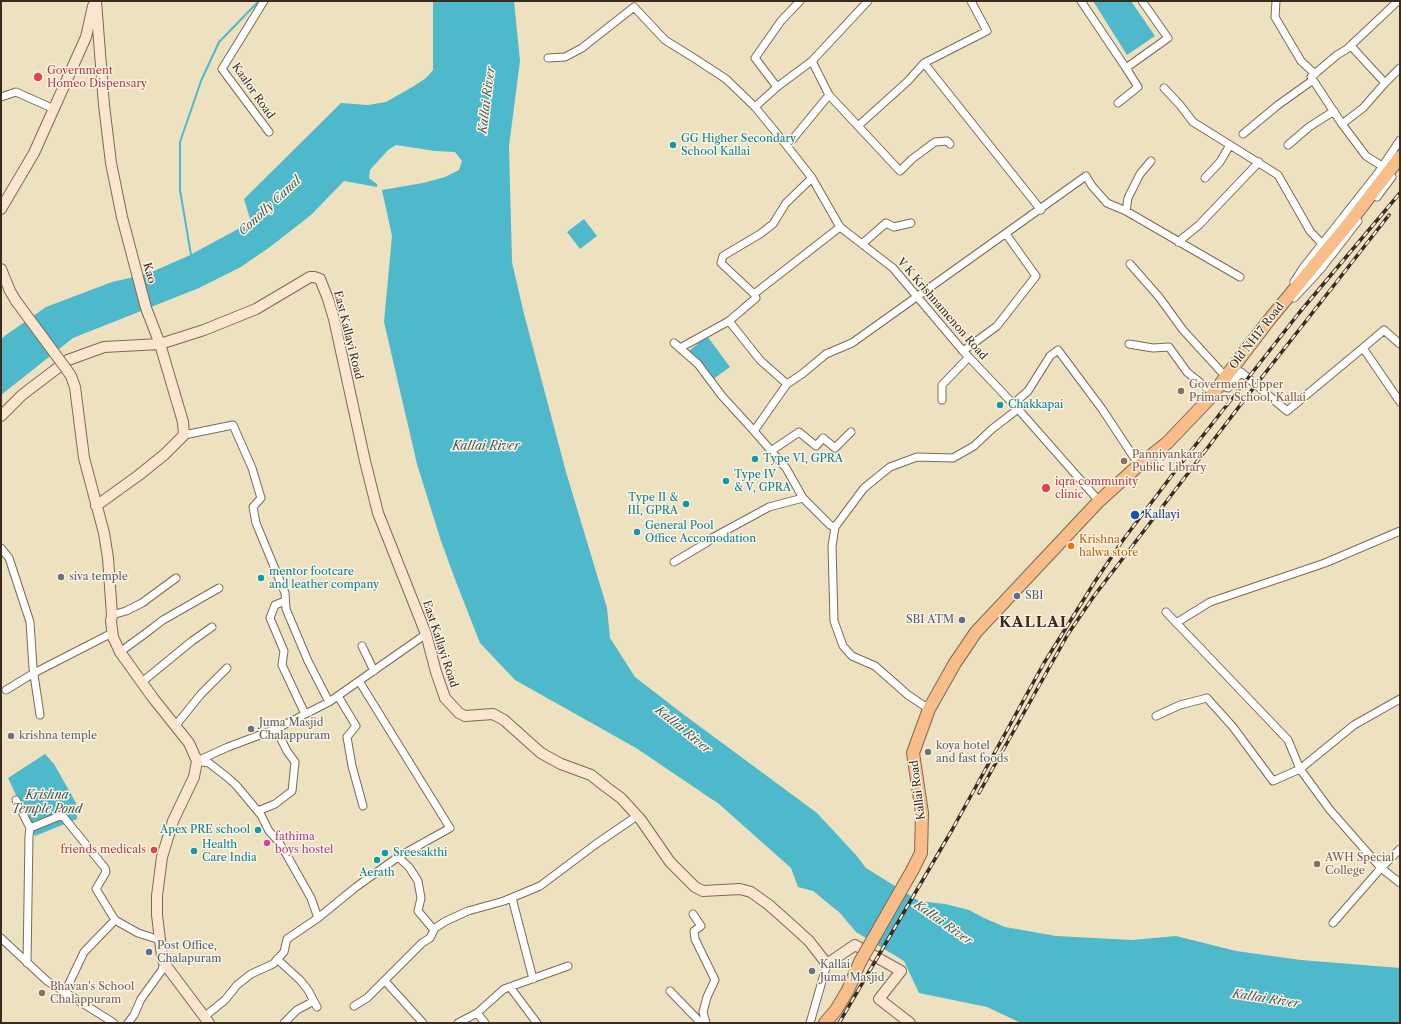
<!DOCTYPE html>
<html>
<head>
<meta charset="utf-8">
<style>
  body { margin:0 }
  #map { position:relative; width:1401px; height:1024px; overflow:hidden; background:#eee1c0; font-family:"Libre Caslon Text",serif }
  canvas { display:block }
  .frame { position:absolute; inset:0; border:2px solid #3b2a1e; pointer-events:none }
</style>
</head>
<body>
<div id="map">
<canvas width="1401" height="1024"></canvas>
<div class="frame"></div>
</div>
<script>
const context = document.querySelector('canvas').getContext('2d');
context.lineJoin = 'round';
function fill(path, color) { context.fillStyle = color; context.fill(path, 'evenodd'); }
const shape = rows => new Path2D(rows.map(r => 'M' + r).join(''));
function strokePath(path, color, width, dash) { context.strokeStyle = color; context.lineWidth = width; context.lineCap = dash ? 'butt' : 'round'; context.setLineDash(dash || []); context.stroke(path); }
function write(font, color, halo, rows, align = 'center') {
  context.font = font + ' "Libre Caslon Text",serif'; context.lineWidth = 3; context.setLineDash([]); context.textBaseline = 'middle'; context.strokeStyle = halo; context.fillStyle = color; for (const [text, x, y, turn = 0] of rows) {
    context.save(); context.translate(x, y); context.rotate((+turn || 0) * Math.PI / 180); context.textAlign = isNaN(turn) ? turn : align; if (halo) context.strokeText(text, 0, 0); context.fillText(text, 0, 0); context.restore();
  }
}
fill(shape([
  [433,1,514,1,520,61,509,146,512,262,523,310,566,472,607,608,610,638,635,677,683,714,817,813,856,855,866,868,919,901,945,904,969,910,984,918,1005,927,1056,936,1132,940,1176,936,1236,951,1301,960,1400,968,1400,1023,1021,1023,987,1007,919,993,904,961,856,932,840,913,813,891,798,887,791,868,719,804,636,748,515,680,480,643,456,582,441,541,417,464,384,322,392,236,382,190,423,183,445,177,459,170,462,161,455,152,435,151,396,145,388,150,370,170,369,178,377,184,377,187,344,181,311,215,270,247,241,267,199,288,73,338,1,395,1,339,6,335,46,307,112,282,147,274,188,256,251,222,244,199,341,103,368,105,386,102,414,86,426,78,433,70],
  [1093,1,1131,1,1155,36,1127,55],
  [584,219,597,236,580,249,567,232],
  [707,336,730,367,712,380,689,351],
  [45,754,54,764,76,803,77,819,35,836,8,778]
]), '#4fb9cc');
strokePath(shape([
  [191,255,180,190,180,142,201,81,219,42,257,3]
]), '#4fb9cc', 2);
const street = shape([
  [264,1,222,69,269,132],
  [800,1,781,21,755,58,777,87,755,107,787,146,812,178,840,227,893,268,963,351,1018,409,1099,501],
  [1081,1,1126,68],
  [1276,1,1275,17,1301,61,1315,74],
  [548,58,565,57,582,48,634,7,665,40,697,60,726,79,755,107],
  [812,61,829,95],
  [924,63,1041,210],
  [1385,83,1400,68],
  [777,87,812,61,868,1],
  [1164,88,1180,105,1193,122,1230,145],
  [1,97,16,92,54,109],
  [1118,103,1138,87,1126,68,1168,38,1142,1],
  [1342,124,1363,108,1385,83,1351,46],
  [858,126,900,171,912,159,935,142,947,141,950,144],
  [1243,134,1278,105,1313,80],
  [1288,145,1309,127,1334,111],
  [787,146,829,95,858,126,908,81,924,63,987,31,971,1],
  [1151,161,1140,174,1128,198,1126,211,1240,277],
  [1382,166,1366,156,1342,124,1311,77,1337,55,1347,49,1398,1],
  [812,178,786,203,773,224,760,234,723,256,721,263,754,294,756,298,729,321,760,360,787,384,754,431,786,468,803,498,830,525,835,527,832,546,834,621,843,646,852,656,875,666,908,695,929,709],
  [1205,178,1220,162,1230,145,1278,175,1310,231,1322,244],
  [1377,197,1392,177],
  [1178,242,1199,225,1259,162],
  [862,244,886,223,894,227,911,223],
  [1130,264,1159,297,1183,330,1226,377],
  [1294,282,1303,268,1378,173,1400,140],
  [754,294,840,227],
  [1294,298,1320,270,1358,221],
  [674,343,698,364,722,396,754,431],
  [1129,344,1153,348,1169,347,1187,372,1213,393],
  [680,348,729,321],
  [1363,348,1400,402],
  [963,351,997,326,1036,276,1006,234],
  [787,384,802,374,826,354,852,343,1086,176,1092,186,1107,203,1126,211],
  [1219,385,1228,388,1241,372,1287,411,1370,342,1384,330,1400,344],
  [942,400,942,385,969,357],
  [1013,404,1028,391,1050,356,1058,350,1102,409,1139,465],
  [184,435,233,425,252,468,261,498,253,507,256,523,285,593,286,609,308,661,329,702],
  [771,451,799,432,816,446,823,438,835,448,851,432],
  [835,527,864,488,890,467,917,457,953,458,974,446,992,429,1018,409],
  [1,548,9,558,30,622,33,668,40,715],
  [674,562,706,543,712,538,769,507,803,498],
  [285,601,275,605,270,618,284,651,282,665,305,714],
  [1166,612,1288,740,1300,769,1354,725,1400,699],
  [112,615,126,611,142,603,176,578],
  [1176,623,1210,602,1325,563,1400,531],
  [362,646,374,671],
  [120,652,146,633,163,620,219,588],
  [359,681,450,828,398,857],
  [142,682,192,641,212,627],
  [6,690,34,673,112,633],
  [338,696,356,726,347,737,352,766,363,806],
  [1156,716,1180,705,1207,698,1233,727,1273,781,1300,769,1330,810,1381,868,1400,849],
  [176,725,201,694,227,668],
  [197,761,209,763,227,777,236,785,261,815,269,831,278,841,289,859,311,898,318,918,287,939,284,952,273,964,251,974,237,985,225,1000,204,1017],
  [197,761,228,747,276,729,329,702,426,634],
  [16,800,30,828,29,836,27,963],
  [258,811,275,804,292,791,295,762,287,751,276,729],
  [30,828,62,815,105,868,106,872,96,889,115,920,138,933,160,940],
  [512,898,533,979],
  [693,914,701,926,694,931,695,939,715,980,707,997,703,1012,706,1023],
  [318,918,356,887,398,857,409,867,418,881,421,898,418,911,434,930],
  [1333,923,1381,868,1400,883],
  [1,938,47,981,114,1023],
  [277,959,300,980,308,990,317,1007],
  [385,981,423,1023],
  [510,987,537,1023],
  [670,991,701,1023],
  [65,992,84,952,115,920],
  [354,1006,367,998,422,943,430,938,435,928,446,921,468,911,504,901,540,886,596,844,637,816],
  [477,1013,485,1023],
  [128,1023,134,1015,141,999,162,970,164,963],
  [284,1023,297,1010,314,1001],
  [458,1023,477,1013,504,989,568,966],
  [810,1023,827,964]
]);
const secondary = shape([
  [96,1,104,105,111,163,122,217,146,308,160,344,183,422,184,435,165,454,139,475,96,506],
  [1,209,34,153,86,37,93,6],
  [1,269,10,291,16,301],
  [67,370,71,376,75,387,84,458,104,533,108,558,112,615,111,621,113,637,120,652,153,698,189,743,197,761,194,777,173,821,162,857,157,896,157,915,162,956,164,963,209,1023],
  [1,416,22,395,68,360,104,347,160,344,204,330,256,309,310,277,314,277,320,279,328,299,334,319,365,461,378,513,426,634,436,672,445,698,459,713,465,716,493,714,504,720,541,753,561,764,591,775,606,787,621,798,641,820,670,862,695,887,703,891,740,889,751,892,769,905,796,929,809,941,827,964,855,945,901,971,879,999,910,1023]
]);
const primary = shape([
  [913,869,921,853,922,813,913,753,929,709,955,663,976,632,1099,501,1139,465,1167,443,1209,399,1269,320,1350,222,1400,157],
  [825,1023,836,1010,848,990,860,962]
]);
strokePath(street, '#7a6a57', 9);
strokePath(secondary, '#7a6a57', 12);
strokePath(primary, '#7a6a57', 14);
strokePath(street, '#fff', 7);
strokePath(secondary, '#fce5cf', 10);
strokePath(primary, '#f8bd88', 12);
const rail = shape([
  [979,793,1068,634,1094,596,1248,395,1389,215],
  [839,1023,952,830,1044,663,1094,583,1123,540,1176,470,1299,313,1400,193]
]);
strokePath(rail, '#3b2a1e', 3.5);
strokePath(rail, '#fcf5e5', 2, [6]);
const secondaryBridge = shape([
  [16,301,67,370]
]);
const primaryBridge = shape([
  [860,962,913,869]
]);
strokePath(secondaryBridge, '#7a6a57', 12, []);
strokePath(primaryBridge, '#7a6a57', 14, []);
strokePath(secondaryBridge, '#fce5cf', 10);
strokePath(primaryBridge, '#f8bd88', 12);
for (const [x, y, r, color] of [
  [38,77,5,"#e0444e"],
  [673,145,4,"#0f9aa8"],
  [1181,391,4,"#8d6e63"],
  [1000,405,4,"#0f9aa8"],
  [755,459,4,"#0f9aa8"],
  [1124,461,4,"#8d6e63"],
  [726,481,4,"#0f9aa8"],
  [1046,488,5,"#e0444e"],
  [686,504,4,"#0f9aa8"],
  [1135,515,5,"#1a4fb4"],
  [637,532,4,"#0f9aa8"],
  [1071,546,4,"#e8710a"],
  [61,577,4,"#6b7280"],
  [261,578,4,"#0f9aa8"],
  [1017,596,4,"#5c6f8a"],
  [962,620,4,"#5c6f8a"],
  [251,729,4,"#6b7280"],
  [11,736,4,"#6b7280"],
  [928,752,4,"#6b7280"],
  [258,830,4,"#0f9aa8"],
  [267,843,4,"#d1479c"],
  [154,850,4,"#e0444e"],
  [194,851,4,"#0f9aa8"],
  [385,853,4,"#0f9aa8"],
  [377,860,4,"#0f9aa8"],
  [1317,864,4,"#8d6e63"],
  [149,952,4,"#5c6f8a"],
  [812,971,4,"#6b7280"],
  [42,993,4,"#8d6e63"]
]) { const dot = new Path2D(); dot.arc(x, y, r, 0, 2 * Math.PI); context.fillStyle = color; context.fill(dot); strokePath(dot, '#fcf5e5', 1.5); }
write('11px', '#be3a42', '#fcf5e5', [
  ["Government",47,71],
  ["Homeo Dispensary",47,84],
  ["iqra community",1055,482],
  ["clinic",1055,495],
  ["friends medicals",146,850,"right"]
], 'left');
write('11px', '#3b2a1e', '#fcf5e5', [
  ["Kaalor Road",253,91,55],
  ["Kao",149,273,75],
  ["V K Krishnamenon Road",942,309,49],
  ["East Kallayi Road",348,335,76],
  ["Old NH17 Road",1257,336,-52],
  ["East Kallayi Road",440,644,72],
  ["Kallai Road",918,790,-97]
]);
write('11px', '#0d838f', '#fcf5e5', [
  ["GG Higher Secondary",681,139],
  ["School Kallai",681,152],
  ["Chakkapai",1008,405],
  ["Type VI, GPRA",763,459],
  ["Type IV",734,475],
  ["& V, GPRA",734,488],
  ["Type II &",678,498,"right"],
  ["III, GPRA",678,511,"right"],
  ["General Pool",645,526],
  ["Office Accomodation",645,539],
  ["mentor footcare",269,572],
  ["and leather company",269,585],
  ["Apex PRE school",250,830,"right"],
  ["Health",202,845],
  ["Care India",202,858],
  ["Sreesakthi",393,853],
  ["Aerath",377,873,"center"]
], 'left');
write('11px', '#785e54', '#fcf5e5', [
  ["Goverment Upper",1189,385],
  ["Primary School, Kallai",1189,398],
  ["Panniyankara",1132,455],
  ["Public Library",1132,468],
  ["AWH Special",1325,858],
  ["College",1325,871],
  ["Bhavan's School",50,987],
  ["Chalappuram",50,1000]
], 'left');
write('11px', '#164399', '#fcf5e5', [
  ["Kallayi",1144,515]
], 'left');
write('11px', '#c56008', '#fcf5e5', [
  ["Krishna",1079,540],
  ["halwa store",1079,553]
], 'left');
write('11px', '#5b616d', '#fcf5e5', [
  ["siva temple",69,577],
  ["Juma Masjid",259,723],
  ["Chalappuram",259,736],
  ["krishna temple",19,736],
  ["koya hotel",936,746],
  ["and fast foods",936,759],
  ["Kallai",820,965],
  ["Juma Masjid",820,978]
], 'left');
write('11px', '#4e5e75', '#fcf5e5', [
  ["SBI",1025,596],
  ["SBI ATM",954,620,"right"],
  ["Post Office,",157,946],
  ["Chalapuram",157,959]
], 'left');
write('11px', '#b23c85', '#fcf5e5', [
  ["fathima",275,837],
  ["boys hostel",275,850]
], 'left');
write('italic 12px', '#425c5b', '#fcf5e5', [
  ["Kallai River",487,100,-83],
  ["Conolly Canal",270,206,-43],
  ["Kallai River",486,447],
  ["Kallai River",683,730,39],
  ["Krishna",47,796],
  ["Temple Pond",47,810],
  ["Kallai River",943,923,35],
  ["Kallai River",1266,999,9]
]);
context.letterSpacing = '1px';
write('bold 15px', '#3b2a1e', '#fcf5e5', [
  ["KALLAI",1033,623]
]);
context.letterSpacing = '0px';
</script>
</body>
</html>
